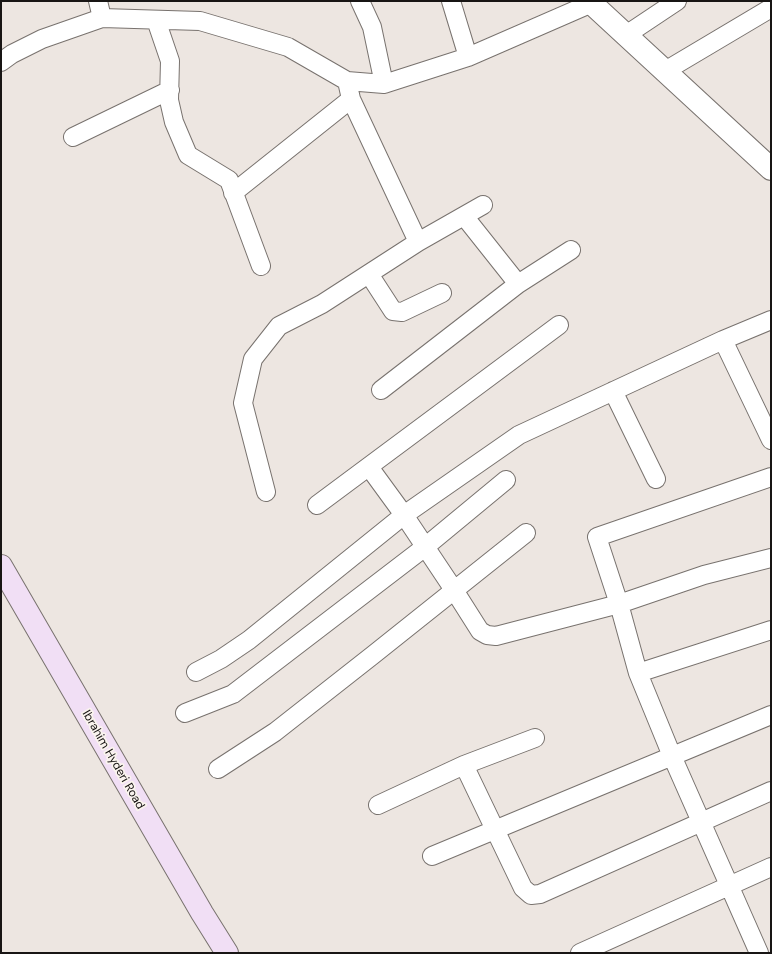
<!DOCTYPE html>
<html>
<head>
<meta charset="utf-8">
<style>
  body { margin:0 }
  #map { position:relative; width:772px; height:954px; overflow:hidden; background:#ede6e1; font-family:"DM Sans",sans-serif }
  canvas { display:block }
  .frame { position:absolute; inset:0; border:2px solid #181514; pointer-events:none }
</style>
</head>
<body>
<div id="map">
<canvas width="772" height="954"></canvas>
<div class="frame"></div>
</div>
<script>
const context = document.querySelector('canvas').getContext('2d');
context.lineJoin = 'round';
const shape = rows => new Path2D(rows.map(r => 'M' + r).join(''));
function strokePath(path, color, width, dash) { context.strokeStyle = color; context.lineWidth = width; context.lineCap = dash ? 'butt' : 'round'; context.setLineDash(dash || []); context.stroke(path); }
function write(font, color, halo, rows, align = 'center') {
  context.font = font + ' "DM Sans",sans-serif'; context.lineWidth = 3.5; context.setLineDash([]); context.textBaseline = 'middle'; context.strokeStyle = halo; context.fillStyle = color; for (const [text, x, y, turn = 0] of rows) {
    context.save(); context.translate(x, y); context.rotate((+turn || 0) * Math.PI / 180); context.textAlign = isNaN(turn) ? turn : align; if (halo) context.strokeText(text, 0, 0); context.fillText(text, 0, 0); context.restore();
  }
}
const minor = shape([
  [98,1,102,18],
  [360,1,372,27,384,84],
  [451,1,468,57],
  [156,20,170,61,169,100,174,122,188,155,229,180,261,266],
  [626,35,677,1],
  [1,62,12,54,42,39,102,18,200,21,288,47,347,81,384,84,468,57,592,3],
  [665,71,771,8],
  [347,81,351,99,418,242],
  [73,137,170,90],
  [233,193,351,99],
  [464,216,518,284],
  [369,274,393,311,402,312,442,293],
  [723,340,771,440],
  [381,390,518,284,571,250],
  [613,391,656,479],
  [369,467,404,515,454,590,480,631,487,635,496,636,619,604,704,575,771,558],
  [266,492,243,403,253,359,279,326,322,304,418,242,483,205],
  [317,505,559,325],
  [196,672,221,659,249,640,404,515,519,435,723,340,771,320],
  [638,673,771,630],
  [185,713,233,694,425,547,506,480],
  [464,765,523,888,531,895,540,894,771,791],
  [218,769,275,732,373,655,526,533],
  [378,805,464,765,535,738],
  [432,856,771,715],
  [580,953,771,867],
  [759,953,672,756,638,673,619,604,597,537,771,477]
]);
const tertiary = shape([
  [589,1,771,169]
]);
const secondary = shape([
  [1,566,202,913,227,953]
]);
strokePath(minor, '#78726e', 20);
strokePath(tertiary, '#78726e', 24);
strokePath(secondary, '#78726e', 24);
strokePath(minor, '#fff', 18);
strokePath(tertiary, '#fff', 22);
strokePath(secondary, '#f1dff5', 22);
write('12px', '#181514', '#faf4ee', [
  ["Ibrahim Hyderi Road",113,760,60]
]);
</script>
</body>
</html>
